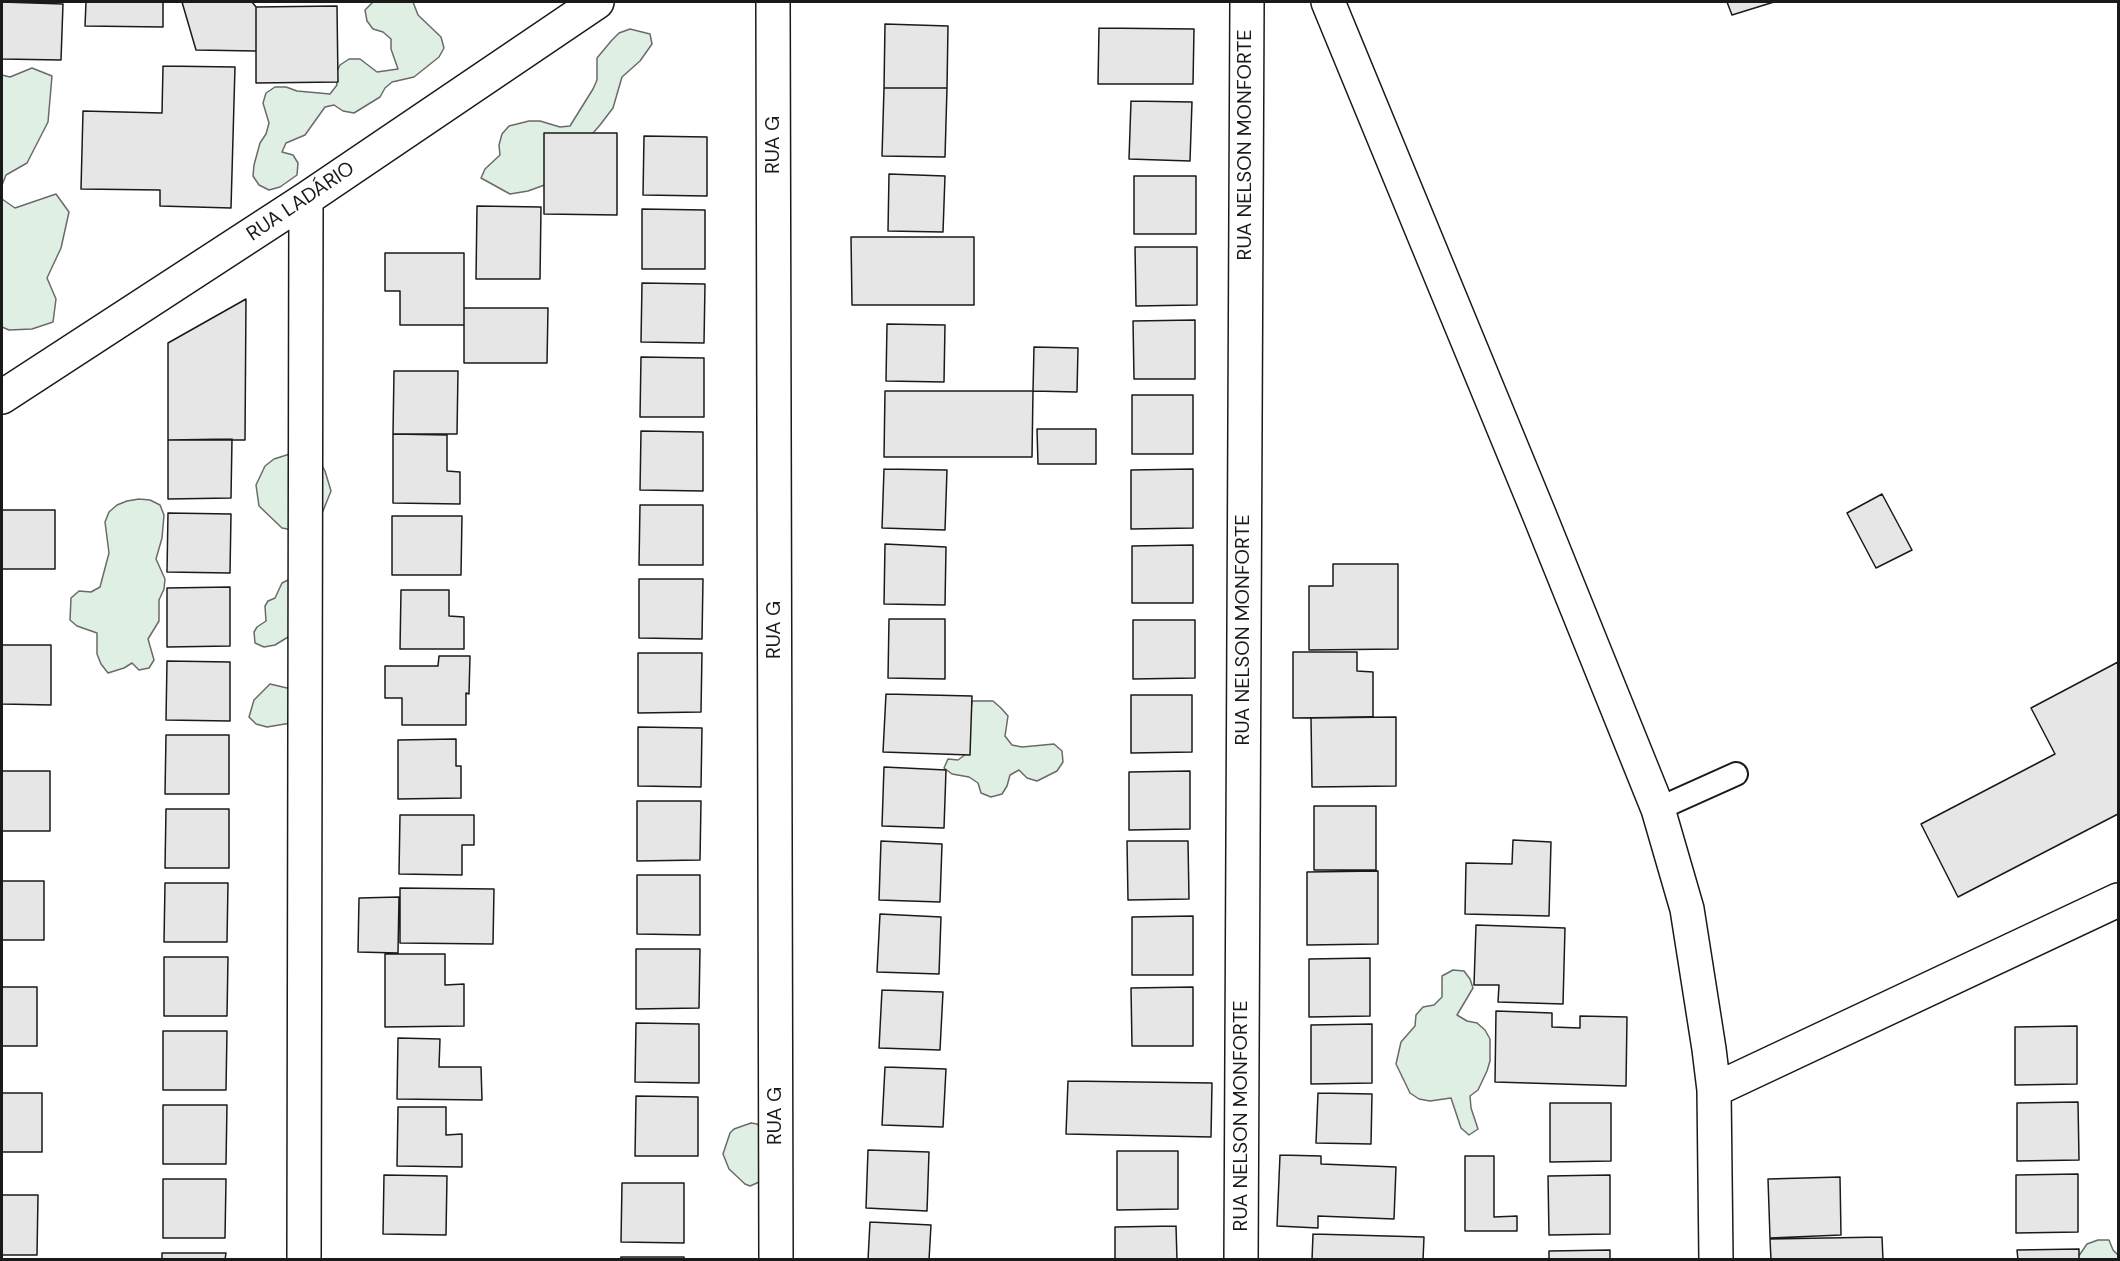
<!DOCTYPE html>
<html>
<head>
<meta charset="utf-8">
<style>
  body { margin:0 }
  #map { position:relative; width:2120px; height:1261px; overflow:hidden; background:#fff; font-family:"DM Sans",sans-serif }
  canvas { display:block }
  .frame { position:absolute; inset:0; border:3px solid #1a1a1a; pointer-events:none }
</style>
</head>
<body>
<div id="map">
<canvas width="2120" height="1261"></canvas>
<div class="frame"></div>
</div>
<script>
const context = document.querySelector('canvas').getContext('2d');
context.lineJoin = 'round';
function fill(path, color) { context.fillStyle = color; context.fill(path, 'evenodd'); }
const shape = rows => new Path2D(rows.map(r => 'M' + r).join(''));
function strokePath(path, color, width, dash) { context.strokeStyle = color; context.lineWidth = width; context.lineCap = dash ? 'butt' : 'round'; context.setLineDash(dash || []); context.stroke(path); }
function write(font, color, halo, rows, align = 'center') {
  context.font = font + ' "DM Sans",sans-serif'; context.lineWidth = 4.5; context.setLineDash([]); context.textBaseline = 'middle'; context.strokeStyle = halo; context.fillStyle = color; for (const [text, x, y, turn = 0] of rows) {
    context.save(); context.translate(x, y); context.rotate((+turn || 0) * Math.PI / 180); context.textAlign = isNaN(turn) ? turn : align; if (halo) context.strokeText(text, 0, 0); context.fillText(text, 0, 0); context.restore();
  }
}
const green = shape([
  [373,2,413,2,418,15,441,37,444,48,439,57,414,77,392,82,385,88,380,97,354,113,343,111,334,105,325,107,305,135,286,143,282,152,293,155,298,163,297,175,280,187,269,190,259,185,253,176,254,165,260,143,266,134,269,123,263,103,266,93,275,87,286,87,297,91,330,94,337,85,335,75,340,65,349,59,360,59,377,72,398,69,391,49,391,39,383,32,373,29,367,21,365,10,373,2],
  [630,29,650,34,652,44,640,61,622,77,613,108,600,125,550,183,528,191,510,194,481,178,485,169,500,155,499,145,502,134,509,126,529,121,540,121,560,127,570,126,593,89,597,80,597,58,612,40,619,33,630,29],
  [32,68,52,76,48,122,27,163,6,175,2,185,2,75,10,77,32,68],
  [56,194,69,212,61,248,47,278,56,299,53,322,32,329,9,330,2,327,2,199,15,208,56,194],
  [293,453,320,462,325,471,331,491,323,511,317,520,298,531,282,528,259,506,256,485,265,466,274,459,293,453],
  [139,499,150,500,160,505,164,515,162,538,156,559,165,579,164,589,159,600,159,621,148,639,154,660,149,668,139,670,132,663,124,668,108,673,101,664,97,654,97,633,77,626,70,620,71,598,79,591,91,592,100,587,109,553,105,522,109,512,117,505,127,501,139,499],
  [288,580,293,580,293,634,275,645,264,647,255,643,254,632,257,627,266,621,265,606,268,601,275,598,282,583,288,580],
  [303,682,297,722,267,727,256,724,249,717,254,700,270,684,287,688,303,682],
  [972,701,993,701,1001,708,1008,716,1005,736,1012,745,1022,747,1054,744,1062,751,1063,762,1057,771,1037,781,1027,778,1019,770,1010,775,1007,786,1002,794,991,797,981,793,978,783,969,777,952,774,944,768,948,759,958,760,966,754,972,701],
  [1453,970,1464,971,1470,979,1473,988,1457,1015,1467,1021,1477,1023,1485,1030,1490,1039,1490,1061,1487,1071,1478,1090,1470,1096,1471,1108,1478,1129,1469,1135,1461,1128,1451,1098,1430,1101,1419,1099,1410,1093,1396,1064,1401,1042,1415,1026,1416,1015,1423,1007,1434,1005,1442,997,1442,976,1453,970],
  [751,1123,757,1124,761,1128,766,1179,750,1186,745,1184,729,1169,723,1154,730,1133,734,1129,751,1123],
  [2098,1240,2109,1240,2113,1250,2118,1255,2118,1259,2076,1260,2087,1244,2098,1240]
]);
fill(green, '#e0efe3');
strokePath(green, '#6a6a6a', 1.5);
const building = shape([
  [2,2,63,4,61,60,2,59,2,2],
  [86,2,163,2,163,27,85,26,86,2],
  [182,2,252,2,256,7,256,51,196,50,182,2],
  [1727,2,1774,2,1732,15,1727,2],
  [337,6,338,82,256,83,256,7,337,6],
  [885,24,948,26,947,88,884,88,885,24],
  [1099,28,1194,29,1193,84,1098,84,1099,28],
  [163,66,235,67,231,208,160,206,160,190,81,189,83,111,162,113,163,66],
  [884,88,947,88,945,157,882,156,884,88],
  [1131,101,1192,102,1190,161,1129,159,1131,101],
  [544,133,617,133,617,215,544,214,544,133],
  [644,136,707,137,707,196,643,195,644,136],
  [889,174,945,176,943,232,888,231,889,174],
  [1134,176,1196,176,1196,234,1134,234,1134,176],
  [477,206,541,207,540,279,476,279,477,206],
  [642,209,705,210,705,269,642,269,642,209],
  [851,237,974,237,974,305,852,305,851,237],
  [1135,247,1197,247,1197,305,1136,306,1135,247],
  [385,253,464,253,464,325,400,325,400,291,385,291,385,253],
  [642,283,705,284,704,343,641,342,642,283],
  [246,299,245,440,168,440,168,343,246,299],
  [464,308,548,308,547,363,464,363,464,308],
  [1195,320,1195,379,1134,379,1133,321,1195,320],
  [887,324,945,325,944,382,886,381,887,324],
  [1034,347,1078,348,1077,392,1033,391,1034,347],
  [641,357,704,358,704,417,640,417,641,357],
  [394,371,458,371,457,434,393,434,394,371],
  [885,391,1033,391,1032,457,884,457,885,391],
  [1132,395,1193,395,1193,454,1132,454,1132,395],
  [1037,429,1096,429,1096,464,1038,464,1037,429],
  [641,431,703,432,703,491,640,490,641,431],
  [393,434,447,435,447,471,460,472,460,504,393,503,393,434],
  [232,439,231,498,168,499,168,440,232,439],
  [884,469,947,470,945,530,882,528,884,469],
  [1193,469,1193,528,1131,529,1131,470,1193,469],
  [1882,494,1912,550,1876,568,1847,513,1882,494],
  [640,505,703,505,703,565,639,565,640,505],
  [2,510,55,510,55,569,2,569,2,510],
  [168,513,231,514,230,573,167,572,168,513],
  [392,516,462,516,461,575,392,575,392,516],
  [885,544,946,547,945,605,884,604,885,544],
  [1193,545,1193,603,1132,603,1132,546,1193,545],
  [1333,564,1398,564,1398,649,1309,650,1309,586,1333,586,1333,564],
  [639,579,703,579,702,639,639,638,639,579],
  [230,587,230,646,167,647,167,588,230,587],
  [401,590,449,590,449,616,464,617,464,649,400,649,401,590],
  [889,619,945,619,945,679,888,678,889,619],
  [1133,620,1195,620,1195,678,1133,679,1133,620],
  [2,645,51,645,51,705,2,704,2,645],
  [1293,652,1357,652,1357,671,1373,672,1373,717,1293,718,1293,652],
  [638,653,702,653,701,712,638,713,638,653],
  [439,656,470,656,469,694,466,693,466,725,402,725,402,698,385,698,385,666,438,666,439,656],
  [167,661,230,662,230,721,166,720,167,661],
  [2118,662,2118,814,1958,897,1921,824,2055,754,2031,708,2118,662],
  [886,694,972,696,970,755,883,752,886,694],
  [1131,695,1192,695,1192,752,1131,753,1131,695],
  [1396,717,1396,786,1312,787,1311,718,1396,717],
  [638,727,702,728,701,787,638,786,638,727],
  [166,735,229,735,229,794,165,794,166,735],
  [456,739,456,766,461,766,461,798,398,799,398,740,456,739],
  [884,767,946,770,944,828,882,826,884,767],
  [2,771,50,771,50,831,2,831,2,771],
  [1190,771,1190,829,1129,830,1129,772,1190,771],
  [637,801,701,801,700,860,637,861,637,801],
  [1314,806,1376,806,1376,870,1314,870,1314,806],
  [166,809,229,809,229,868,165,868,166,809],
  [400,815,474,815,474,845,462,845,462,875,399,874,400,815],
  [1513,840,1551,842,1549,916,1465,914,1466,863,1512,864,1513,840],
  [881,841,942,844,940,902,879,900,881,841],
  [1127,841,1188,841,1189,899,1128,900,1127,841],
  [1378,871,1378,944,1307,945,1307,872,1378,871],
  [637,875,700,875,700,935,637,934,637,875],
  [2,881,44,881,44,940,2,940,2,881],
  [165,883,228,883,227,942,164,942,165,883],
  [400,888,494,889,493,944,400,943,400,888],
  [399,897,398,953,358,952,359,898,399,897],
  [880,914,941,917,939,974,877,972,880,914],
  [1193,916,1193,975,1132,975,1132,917,1193,916],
  [1476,925,1565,928,1563,1004,1498,1002,1499,985,1474,985,1476,925],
  [636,949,700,949,699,1008,636,1009,636,949],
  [385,954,445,954,445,985,464,984,464,1026,385,1027,385,954],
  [164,957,228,957,227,1016,164,1016,164,957],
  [1370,958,1370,1016,1309,1017,1309,959,1370,958],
  [2,987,37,987,37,1046,2,1046,2,987],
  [1193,987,1193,1046,1132,1046,1131,988,1193,987],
  [882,990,943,992,940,1050,879,1048,882,990],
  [1496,1011,1552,1013,1552,1027,1580,1028,1580,1016,1627,1017,1626,1086,1495,1082,1496,1011],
  [636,1023,699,1024,699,1083,635,1082,636,1023],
  [1372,1024,1372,1083,1311,1084,1311,1025,1372,1024],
  [2077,1026,2077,1084,2015,1085,2015,1027,2077,1026],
  [163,1031,227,1031,226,1090,163,1090,163,1031],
  [398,1038,440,1039,439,1067,481,1067,482,1100,397,1099,398,1038],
  [885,1067,946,1069,943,1127,882,1125,885,1067],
  [1068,1081,1212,1083,1211,1137,1066,1134,1068,1081],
  [2,1093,42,1093,42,1152,2,1152,2,1093],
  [1318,1093,1372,1094,1371,1144,1316,1143,1318,1093],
  [636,1096,698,1097,698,1156,635,1156,636,1096],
  [2078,1102,2079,1160,2017,1161,2017,1103,2078,1102],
  [1550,1103,1611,1103,1611,1161,1550,1162,1550,1103],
  [163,1105,227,1105,226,1164,163,1164,163,1105],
  [398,1107,446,1107,446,1135,462,1134,462,1167,397,1166,398,1107],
  [868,1150,929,1152,927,1211,866,1208,868,1150],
  [1117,1151,1178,1151,1178,1209,1117,1210,1117,1151],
  [1280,1155,1321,1156,1321,1164,1396,1167,1394,1219,1318,1216,1318,1228,1277,1226,1280,1155],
  [1465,1156,1494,1156,1494,1217,1517,1216,1517,1231,1465,1231,1465,1156],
  [2078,1174,2078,1232,2016,1233,2016,1175,2078,1174],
  [384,1175,447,1176,446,1235,383,1234,384,1175],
  [1610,1175,1610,1234,1549,1235,1548,1176,1610,1175],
  [1840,1177,1841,1235,1770,1238,1768,1179,1840,1177],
  [163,1179,226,1179,225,1238,163,1238,163,1179],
  [622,1183,684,1183,684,1243,621,1242,622,1183],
  [2,1195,38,1195,37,1255,2,1255,2,1195],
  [870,1222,931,1225,929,1260,868,1260,870,1222],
  [1176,1226,1177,1260,1115,1260,1115,1227,1176,1226],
  [1313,1234,1424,1237,1423,1260,1312,1260,1313,1234],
  [1882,1237,1883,1260,1771,1260,1770,1239,1882,1237],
  [2079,1249,2079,1260,2018,1260,2017,1250,2079,1249],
  [1610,1250,1610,1260,1549,1260,1549,1251,1610,1250],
  [162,1253,226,1253,225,1260,162,1260,162,1253],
  [621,1257,684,1257,684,1260,620,1260,621,1257]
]);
fill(building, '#e6e6e6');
strokePath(building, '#1a1a1a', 1.5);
const lane = shape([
  [1658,809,1736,774]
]);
const street = shape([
  [773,2,776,1260],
  [1328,2,1539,514,1658,809,1687,909,1709,1049,1714,1090,1716,1260],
  [2,397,306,199,597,2],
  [1714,1090,2118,900],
  [304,1260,306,199],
  [1241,1260,1247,2]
]);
strokePath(lane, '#1a1a1a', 26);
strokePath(street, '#1a1a1a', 36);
strokePath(lane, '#fff', 22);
strokePath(street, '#fff', 33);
write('20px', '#1a1a1a', '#fff', [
  ["RUA G",774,145,-90],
  ["RUA NELSON MONFORTE",1246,145,-90],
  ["RUA LADÁRIO",301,202,-34],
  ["RUA G",775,630,-90],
  ["RUA NELSON MONFORTE",1244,630,-90],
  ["RUA G",776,1116,-90],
  ["RUA NELSON MONFORTE",1242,1116,-90]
]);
</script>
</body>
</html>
